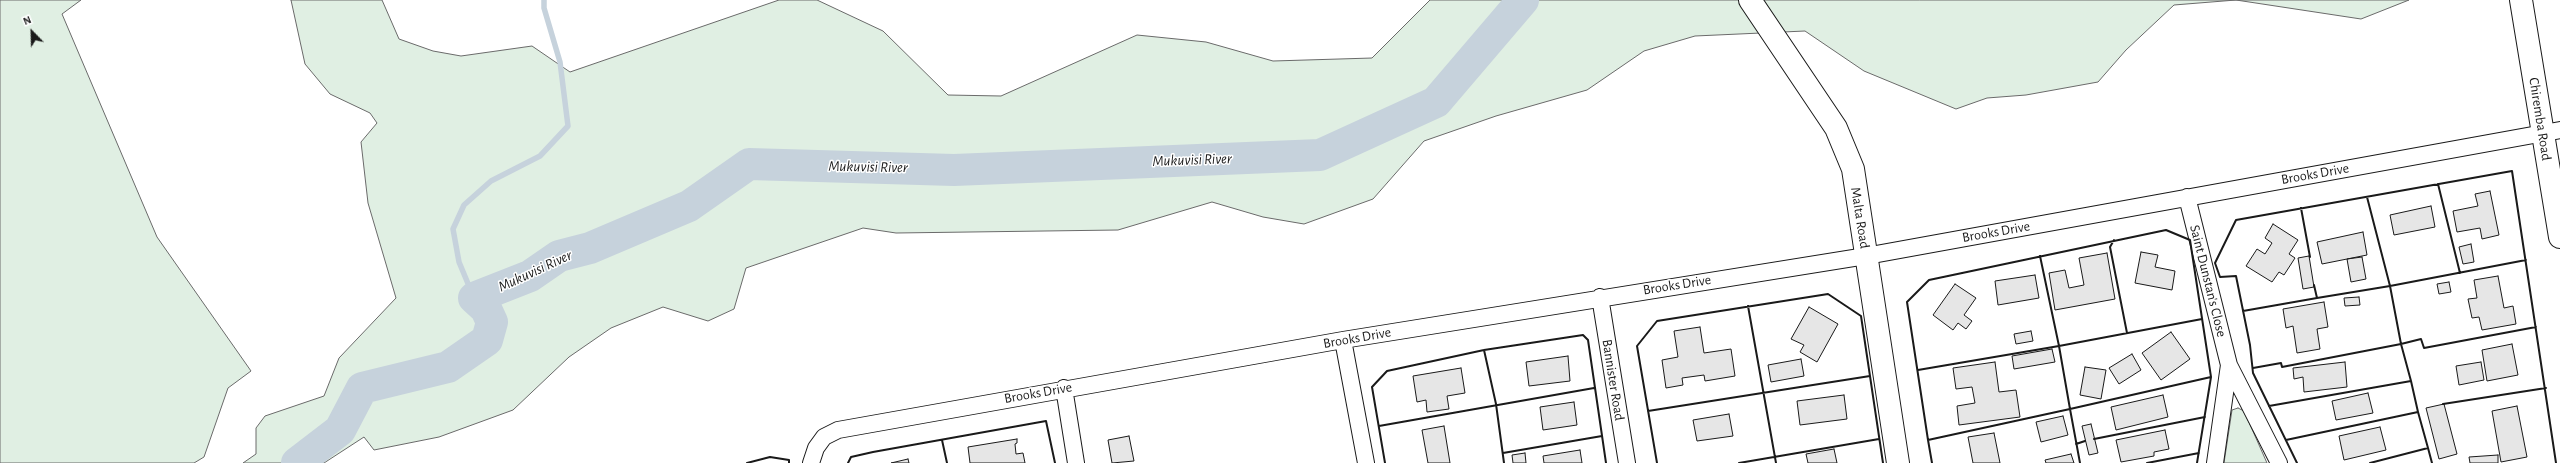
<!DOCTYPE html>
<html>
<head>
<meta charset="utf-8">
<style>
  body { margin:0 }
  #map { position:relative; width:2560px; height:463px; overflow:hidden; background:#fff; font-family:"Alegreya Sans",sans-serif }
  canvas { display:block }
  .north { position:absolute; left:12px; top:12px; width:40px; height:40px; -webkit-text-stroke:3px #fff; paint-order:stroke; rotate:337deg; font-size:11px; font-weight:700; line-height:16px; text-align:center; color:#1a1a1a }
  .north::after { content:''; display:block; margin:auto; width:14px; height:18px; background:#1a1a1a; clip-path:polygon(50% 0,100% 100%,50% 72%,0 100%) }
</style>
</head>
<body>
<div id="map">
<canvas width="2560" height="463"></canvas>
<div class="north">N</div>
</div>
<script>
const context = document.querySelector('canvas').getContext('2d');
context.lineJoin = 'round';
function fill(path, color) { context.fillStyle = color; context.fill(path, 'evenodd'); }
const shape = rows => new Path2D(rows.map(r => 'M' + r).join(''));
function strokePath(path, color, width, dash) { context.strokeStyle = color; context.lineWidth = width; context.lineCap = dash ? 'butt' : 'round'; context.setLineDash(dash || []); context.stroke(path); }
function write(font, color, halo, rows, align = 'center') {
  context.font = font + ' "Alegreya Sans",sans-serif'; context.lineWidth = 3; context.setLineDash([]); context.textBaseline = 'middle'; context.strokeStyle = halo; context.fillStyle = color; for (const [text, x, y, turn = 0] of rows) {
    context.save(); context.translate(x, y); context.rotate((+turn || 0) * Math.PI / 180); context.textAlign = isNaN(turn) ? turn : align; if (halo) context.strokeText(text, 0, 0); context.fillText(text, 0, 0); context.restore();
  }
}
const green = shape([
  [0,0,81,0,62,14,157,237,251,371,228,388,204,457,194,463,0,463,0,0],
  [291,0,382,0,399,39,433,51,461,56,532,46,570,72,779,0,817,0,883,31,948,95,1001,96,1137,35,1206,42,1273,61,1372,58,1430,0,2409,0,2361,19,2236,0,2174,5,2126,50,2098,82,2026,95,1987,98,1956,109,1864,71,1805,31,1695,36,1644,51,1587,90,1496,116,1424,141,1373,199,1304,224,1263,217,1212,202,1118,230,896,233,863,228,746,268,734,309,708,321,663,307,611,328,569,357,513,410,439,437,374,450,364,437,324,463,243,463,256,454,256,428,265,416,324,396,339,358,396,298,368,203,361,142,377,123,370,113,330,94,305,64,291,0],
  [2238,408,2244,411,2267,463,2224,463,2232,410,2238,408]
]);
fill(green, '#e0efe3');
strokePath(green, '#6a6a6a', 1);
strokePath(shape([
  [474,298,459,262,453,229,464,205,491,181,540,156,568,126,560,62,544,8,544,0]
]), '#c6d2dc', 5.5);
strokePath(shape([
  [297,463,340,430,362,388,448,367,487,340,492,322,486,309,474,298,530,276,559,256,590,248,689,206,749,164,954,170,1320,155,1436,102,1523,0]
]), '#c6d2dc', 32);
const building = shape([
  [2490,191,2499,235,2482,239,2480,228,2457,232,2453,211,2478,206,2475,194,2490,191],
  [2431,206,2435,227,2394,235,2390,215,2431,206],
  [2273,224,2298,240,2289,254,2295,258,2284,275,2279,272,2272,282,2246,266,2257,249,2265,254,2272,243,2265,238,2273,224],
  [2363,232,2367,255,2322,264,2317,242,2363,232],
  [2471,244,2474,262,2463,264,2459,247,2471,244],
  [2141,252,2158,255,2155,267,2175,271,2172,290,2135,283,2141,252],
  [2107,253,2115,299,2055,310,2049,273,2065,270,2069,288,2084,285,2079,258,2107,253],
  [2309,256,2314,287,2303,289,2298,258,2309,256],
  [2362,257,2366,279,2351,282,2347,259,2362,257],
  [2035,275,2039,298,1998,305,1995,281,2035,275],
  [2498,276,2504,308,2513,306,2516,324,2482,330,2479,317,2472,318,2468,299,2477,298,2474,280,2498,276],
  [2449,282,2451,292,2439,294,2437,284,2449,282],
  [1955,284,1976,298,1964,315,1972,321,1966,329,1958,323,1953,330,1933,315,1955,284],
  [2359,297,2360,305,2345,306,2344,298,2359,297],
  [2324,302,2328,327,2317,329,2320,349,2297,353,2293,326,2286,328,2283,309,2324,302],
  [1809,307,1838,324,1817,362,1800,352,1804,345,1791,339,1809,307],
  [1700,327,1704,353,1731,349,1735,376,1705,381,1704,375,1682,378,1683,385,1666,388,1662,360,1678,357,1674,331,1700,327],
  [2031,331,2033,341,2016,344,2014,334,2031,331],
  [2171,332,2190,359,2161,380,2142,353,2171,332],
  [2512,344,2518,375,2487,381,2482,350,2512,344],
  [2052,349,2055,362,2014,369,2012,356,2052,349],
  [2132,354,2141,370,2119,384,2109,368,2132,354],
  [1568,356,1570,381,1529,386,1526,362,1568,356],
  [1801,359,1804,376,1771,382,1768,365,1801,359],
  [1995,362,1999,392,2016,390,2020,417,1959,425,1957,406,1975,403,1972,387,1956,389,1953,368,1995,362],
  [2345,362,2347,387,2304,392,2303,377,2294,379,2293,368,2345,362],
  [2481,362,2484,380,2459,385,2456,366,2481,362],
  [2085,367,2106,370,2101,399,2080,395,2085,367],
  [1461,368,1465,393,1447,396,1449,409,1427,412,1426,400,1417,402,1413,376,1461,368],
  [2368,393,2373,413,2336,420,2332,401,2368,393],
  [1844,395,1847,419,1800,425,1797,401,1844,395],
  [2163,395,2168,417,2116,430,2111,407,2163,395],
  [1574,402,1577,425,1543,430,1540,407,1574,402],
  [2444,404,2457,454,2439,459,2426,408,2444,404],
  [2517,406,2527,457,2501,462,2492,411,2517,406],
  [1729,414,1733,436,1697,441,1693,420,1729,414],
  [2063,416,2068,435,2041,442,2036,422,2063,416],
  [2091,424,2098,453,2089,455,2082,426,2091,424],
  [1444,426,1450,463,1428,463,1422,430,1444,426],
  [2380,427,2386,450,2344,460,2339,436,2380,427],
  [2165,430,2169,449,2154,452,2154,456,2121,462,2116,440,2165,430],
  [1994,433,2000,463,1973,463,1968,437,1994,433],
  [1129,436,1134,461,1112,463,1108,440,1129,436],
  [1017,439,1017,443,1015,444,1016,454,1023,453,1025,463,970,463,968,447,1017,439],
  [1834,449,1837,463,1808,463,1806,454,1834,449],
  [1580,450,1582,463,1544,463,1543,456,1580,450],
  [1525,453,1526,463,1513,463,1512,455,1525,453],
  [2071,454,2074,463,2046,463,2045,460,2071,454],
  [2498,455,2498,463,2470,463,2469,457,2498,455],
  [908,459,909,463,891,463,908,459]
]);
fill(building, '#e6e6e6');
strokePath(building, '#1a1a1a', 1);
const street = shape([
  [2187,197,2229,365,2279,463],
  [1600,297,1627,463],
  [1343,340,1366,463],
  [1064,388,1076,463],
  [811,463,816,448,824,437,838,430,1343,340,1866,256,2560,130],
  [2215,463,2229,365]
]);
const secondary = shape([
  [1750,0,1836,128,1853,169,1898,463],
  [2521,0,2560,237]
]);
strokePath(street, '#1a1a1a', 18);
strokePath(secondary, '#1a1a1a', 24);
strokePath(street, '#fff', 16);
strokePath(secondary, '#fff', 22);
strokePath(shape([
  [2438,184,2460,273],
  [2367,197,2390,286,2526,260],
  [2301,208,2310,257],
  [2114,240,2110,247,2127,333],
  [1748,306,1776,463],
  [2243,311,2317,298,2314,285],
  [2202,319,2059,346,2070,409,2211,377],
  [2253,368,2281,363,2282,367,2401,344,2390,286,2317,298],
  [1918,370,2059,346,2040,256],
  [2443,404,2546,388],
  [2269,406,2411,381,2401,344,2421,339,2424,348,2536,327],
  [1648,411,1870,376],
  [1379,426,1594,388],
  [2094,439,2205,417],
  [942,440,947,463],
  [1928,440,1907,302,1929,280,2166,230,2190,240,2211,377,2197,463],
  [2286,440,2418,412,2411,381],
  [2076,444,2085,441],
  [2428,448,2432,463],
  [1503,453,1602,436],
  [747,463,770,457,789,460,789,463],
  [848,463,851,457,873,452,1046,421,1055,463],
  [1385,463,1372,387,1387,371,1484,350],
  [1504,463,1496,404,1484,350,1583,335,1588,340,1606,463],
  [1657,463,1637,346,1657,321,1828,294,1861,316,1883,463],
  [1739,463,1879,439],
  [1932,463,1928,440,2070,409,2080,463],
  [2147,463,2199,453],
  [2297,463,2253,373,2250,345,2236,276,2220,277,2215,263,2236,220,2512,171,2556,463],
  [2370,463,2428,448,2418,412]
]), '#1a1a1a', 2);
write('14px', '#1a1a1a', '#fff', [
  ["Chiremba Road",2540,119,81],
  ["Brooks Drive",2315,174,-10],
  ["Malta Road",1860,218,81],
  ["Brooks Drive",1996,232,-10],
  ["Saint Dunstan's Close",2208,281,76],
  ["Brooks Drive",1677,285,-9],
  ["Brooks Drive",1357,338,-10],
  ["Bannister Road",1613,380,81],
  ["Brooks Drive",1038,393,-10]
]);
write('italic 15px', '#1a1a1a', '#fff', [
  ["Mukuvisi River",1192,160,-2],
  ["Mukuvisi River",868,167,1],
  ["Mukuvisi River",535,271,-25]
]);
</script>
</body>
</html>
